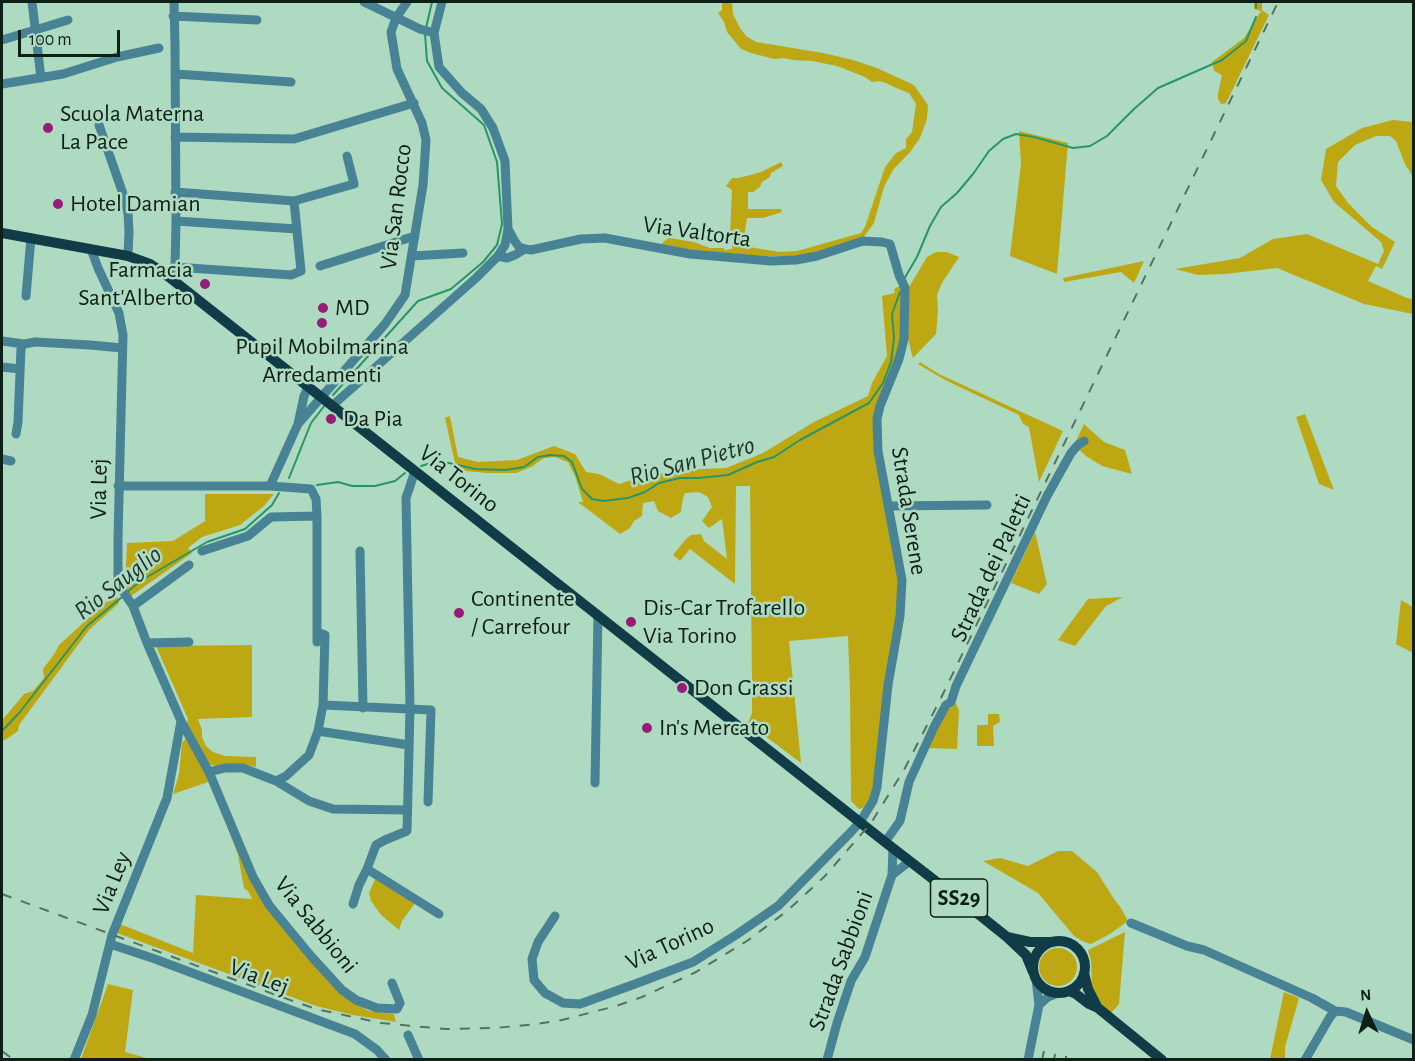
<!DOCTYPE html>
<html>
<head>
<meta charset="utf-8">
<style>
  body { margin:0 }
  #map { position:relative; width:1415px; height:1061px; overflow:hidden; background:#afdac2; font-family:"Alegreya Sans",sans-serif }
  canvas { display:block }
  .frame { position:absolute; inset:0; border:3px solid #0e1f17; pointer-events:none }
  .north { position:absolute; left:1337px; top:983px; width:60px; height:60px; -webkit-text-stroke:4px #afdac2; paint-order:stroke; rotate:356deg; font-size:16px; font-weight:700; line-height:24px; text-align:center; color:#0e1f17 }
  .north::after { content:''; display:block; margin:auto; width:21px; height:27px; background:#0e1f17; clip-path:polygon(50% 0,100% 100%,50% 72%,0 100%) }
  .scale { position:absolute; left:18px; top:30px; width:102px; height:27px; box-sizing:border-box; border:3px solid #0e1f17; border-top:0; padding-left:8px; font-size:18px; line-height:21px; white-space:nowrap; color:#0e1f17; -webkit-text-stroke:4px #afdac2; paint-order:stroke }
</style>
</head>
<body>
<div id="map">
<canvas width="1415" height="1061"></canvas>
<div class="frame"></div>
<div class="north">N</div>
<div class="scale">100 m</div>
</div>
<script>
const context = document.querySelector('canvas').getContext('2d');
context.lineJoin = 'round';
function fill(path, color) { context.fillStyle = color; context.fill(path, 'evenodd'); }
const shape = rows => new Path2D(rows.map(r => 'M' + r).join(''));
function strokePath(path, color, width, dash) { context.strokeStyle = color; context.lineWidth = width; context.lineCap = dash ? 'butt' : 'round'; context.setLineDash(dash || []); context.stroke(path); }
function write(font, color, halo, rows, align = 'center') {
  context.font = font + ' "Alegreya Sans",sans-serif'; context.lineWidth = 5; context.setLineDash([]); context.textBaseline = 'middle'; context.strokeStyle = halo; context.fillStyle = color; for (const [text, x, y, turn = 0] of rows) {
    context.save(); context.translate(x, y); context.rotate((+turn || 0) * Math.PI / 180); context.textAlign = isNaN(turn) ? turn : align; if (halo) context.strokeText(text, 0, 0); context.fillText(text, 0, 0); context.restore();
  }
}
fill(shape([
  [722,2,732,2,733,14,740,28,746,36,756,42,823,53,853,60,877,68,914,85,928,105,927,119,920,138,910,152,893,170,884,187,874,223,863,238,798,257,739,255,735,253,707,253,661,246,663,242,669,238,694,242,710,248,723,248,725,250,732,249,733,239,730,236,732,190,726,186,732,178,739,178,761,172,781,162,783,166,771,173,770,177,762,182,760,187,753,192,748,192,748,209,781,209,782,212,763,218,747,218,743,246,780,252,797,251,861,233,865,227,885,167,896,153,906,148,906,139,912,132,916,104,909,93,896,88,886,83,879,81,872,82,865,77,837,66,812,61,793,60,783,58,774,59,751,53,741,49,727,32,724,22,718,13,722,10],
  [1254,2,1262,2,1262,10,1269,15,1226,103,1221,104,1218,99,1218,94,1222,75,1214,71,1212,62,1244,38,1261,11,1254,9],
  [1393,120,1413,122,1413,177,1405,164,1396,141,1390,136,1376,136,1355,145,1338,162,1336,186,1348,203,1372,227,1395,242,1382,269,1376,266,1368,281,1407,298,1413,299,1413,314,1364,304,1277,268,1225,274,1198,275,1175,269,1240,258,1273,239,1307,234,1378,264,1384,251,1381,242,1334,202,1321,180,1326,149,1362,128],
  [1019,131,1068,143,1057,274,1010,256,1021,164],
  [936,252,947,252,959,257,942,283,937,295,938,311,936,334,913,358,908,339,909,287,927,257],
  [1144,261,1134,283,1121,272,1064,282,1063,278],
  [901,285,902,297,900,339,895,362,875,419,898,568,899,598,875,775,870,798,863,808,859,809,851,801,850,692,848,636,789,641,801,763,748,723,752,713,752,686,750,486,736,486,735,584,690,549,680,561,673,555,686,539,691,535,701,534,704,541,727,559,722,519,709,528,702,521,712,507,708,497,699,492,685,493,683,498,681,512,671,518,658,511,654,501,643,503,642,516,634,521,630,528,620,534,578,502,583,502,575,476,568,462,555,457,544,458,531,467,516,473,487,473,466,471,458,467,455,463,445,418,450,416,458,457,478,462,517,460,554,446,575,454,586,472,599,474,619,484,641,477,679,470,726,468,763,453,814,422,868,396,872,383,887,356,882,296,895,293,894,289],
  [920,362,939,374,1063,431,1039,482,1029,427,1023,424,1019,415,945,380,918,364],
  [1305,414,1334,490,1319,484,1296,417],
  [1084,424,1104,442,1125,450,1132,474,1102,466,1086,456,1074,445],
  [205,494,274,494,264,506,240,525,202,537,188,548,192,553,131,596,125,588,127,543,173,541,205,521],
  [1035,532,1047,584,1039,594,1011,583],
  [118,597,119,603,89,630,19,725,18,731,5,740,2,740,2,720,4,718,24,694,33,691,44,678,43,669,55,653,59,645,106,602],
  [1123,597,1106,606,1075,646,1058,640,1088,599],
  [1401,600,1413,607,1413,653,1396,644],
  [252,645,252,717,198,719,202,730,202,737,206,746,213,752,225,756,256,757,256,767,245,764,220,767,211,765,204,756,187,722,188,719,156,646],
  [956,703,959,711,957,749,927,748,942,721,949,709],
  [988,714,999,714,1000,722,993,726,994,746,977,746,977,725,988,725],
  [185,739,190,741,206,773,208,782,173,794,179,774,182,743],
  [226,823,251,878,354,1003,369,1011,394,1014,396,1022,353,1015,316,1006,117,933,120,924,193,953,196,895,252,899,248,891,244,888,238,855],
  [1058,851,1072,851,1097,872,1114,899,1121,908,1128,921,1110,934,1091,944,1082,941,1074,936,1038,893,983,861,1000,858,1028,866],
  [376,877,415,903,402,921,399,930,381,915,371,901,369,893],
  [1125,932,1119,1004,1111,1013,1103,1006,1092,987,1091,961,1088,950],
  '1039 967a19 19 0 1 1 38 0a19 19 0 1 1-38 0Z',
  [108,984,133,990,125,1052,150,1059,81,1059],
  [1284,992,1299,998,1285,1047,1285,1059,1270,1059]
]), '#bda813');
strokePath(shape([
  [1256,2,1256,8],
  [426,28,432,2],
  [904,279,917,257,930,226,941,207,957,193,973,174,989,151,1003,139,1016,134,1034,137,1073,148,1090,146,1107,136,1134,109,1158,88,1222,60,1246,41,1256,17],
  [333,395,418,301,451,289,483,262,497,245,502,224,497,162,484,125,442,88,427,61,425,34],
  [421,466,434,462,449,463,475,469,506,470,524,467,538,457,550,455,564,456,572,462,582,489,592,499,603,501,628,498,645,492,659,483,680,478,699,478,728,475,757,462,774,457,800,440,869,403,883,383,891,362,894,338,892,314,900,292],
  [289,478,311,423,325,405],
  [317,485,338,482,352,486,375,486,395,481,405,473],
  [126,593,142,580,207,542,245,529,272,505,279,493],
  [2,731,20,712,87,626,122,597]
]), '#299567', 2);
strokePath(shape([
  [32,2,41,78],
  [364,2,420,29,434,33],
  [173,16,257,20],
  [2,40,68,20],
  [176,74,291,82],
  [2,84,63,74,117,57,159,48],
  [99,125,122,191,128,213,129,232,128,256],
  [175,137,294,139,414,103],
  [175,192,294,201],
  [176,221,297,229],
  [508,229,514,240,519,247,525,249,531,250,581,239,605,238,690,254,771,261,796,260,817,256,863,241,882,242,890,244,899,275,905,288,904,339,899,359,880,406,877,419,878,451,902,580,900,616,888,685,877,787,873,801,860,822,850,833,778,906,736,935,693,962,635,984,580,1004,563,1003,545,993,534,980,532,959,538,942,555,916],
  [91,249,98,268,119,313,123,335,118,538,118,578,122,590,133,606,147,643,181,721,209,772,253,877,269,905,311,956,342,990,356,1000,377,1008,397,1009,400,1003,392,983],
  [412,256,463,253],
  [498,256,507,258,515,255,525,249],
  [320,266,415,236],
  [175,267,291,275,301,271,294,201,354,184,347,156],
  [172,271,175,267,176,221,175,44,174,2],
  [26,296,31,238],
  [2,341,24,344],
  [2,367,20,369],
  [333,405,476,278,498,256,505,245,508,229,505,161,493,128,481,109,462,93,439,67,434,33,442,2],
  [298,424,385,324,405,295,423,185,426,140,422,123,397,69,391,32,396,18,407,2],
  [16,434,18,422,21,348,24,344,35,342,90,345,122,348],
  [2,459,11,461],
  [118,486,270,486,311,489,316,499,317,516,317,642],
  [270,486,298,424,304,396,309,386],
  [889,506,987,505],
  [202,551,248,536,271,517,317,516],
  [360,551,363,708],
  [133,606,189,565],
  [147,643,189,642],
  [323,705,431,710,428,802],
  [318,731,409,745],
  [209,772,225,768,243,768,276,781,309,801,333,809,407,810],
  [276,781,286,776,309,755,318,731,323,705,325,635,317,632],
  [595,783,598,615],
  [885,842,900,821,909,782,934,727,946,705,951,702,956,686,1047,496,1071,453,1078,445,1084,441],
  [367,869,439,914],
  [892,875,910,861],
  [353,904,359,885,367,869,376,845,385,840,407,831,410,709,406,498,415,471],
  [1131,923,1187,946,1204,950,1312,998,1335,1011],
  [110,944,155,959,355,1034,377,1050,386,1060],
  [1039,1005,1048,997,1058,993],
  [408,1035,419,1060],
  [74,1060,92,1015,112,935,167,798,181,721],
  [827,1060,837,1023,851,981,865,957,892,875,893,848],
  [1028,1060,1039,1005,1036,979],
  [1305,1060,1330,1017,1335,1011,1346,1012,1414,1040]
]), '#488395', 9);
strokePath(shape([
  [2,233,128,256,150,264,169,277,885,842,982,917,1007,937,1026,955,1033,972],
  [1007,937,1030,942,1051,942],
  '1033 967a26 26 0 1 1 52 0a26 26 0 1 1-52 0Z',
  [1084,973,1088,989,1098,1008],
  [1069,991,1076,994,1089,1004,1098,1008,1162,1060]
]), '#103c48', 10);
strokePath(shape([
  [2,894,276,995,316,1009,381,1023,445,1029,496,1028,536,1024,562,1020,616,1006,642,997,696,972,747,941,787,911,825,876,871,823,904,770,941,698,1278,2],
  [2,1051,14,1060],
  [1042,1060,1044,1051],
  [1054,1060,1055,1054],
  [1066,1060,1066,1056],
  [1077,1060,1077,1058]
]), '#547162', 2, [10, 10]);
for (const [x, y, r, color] of [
  [48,128,6,"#951c77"],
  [58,204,6,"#951c77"],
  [205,284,6,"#951c77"],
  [323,308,6,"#951c77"],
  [322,323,6,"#951c77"],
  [331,419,6,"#951c77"],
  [459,613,6,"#951c77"],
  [631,622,6,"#951c77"],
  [682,688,6,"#951c77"],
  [647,728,6,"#951c77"]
]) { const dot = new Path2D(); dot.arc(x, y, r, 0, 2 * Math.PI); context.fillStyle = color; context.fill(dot); strokePath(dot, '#afdac2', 2); }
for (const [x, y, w] of [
  [959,898,57]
]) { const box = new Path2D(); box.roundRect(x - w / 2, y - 19, w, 38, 4.5); context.fillStyle = '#afdac2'; context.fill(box); strokePath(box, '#0e1f17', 1.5); }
write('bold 22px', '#0e1f17', null, [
  ["SS29",959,898]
]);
write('24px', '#0e1f17', '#afdac2', [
  ["Scuola Materna",60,114],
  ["La Pace",60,142],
  ["Hotel Damian",70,204],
  ["Farmacia",193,270,"right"],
  ["Sant'Alberto",193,298,"right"],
  ["MD",335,308],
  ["Pupil Mobilmarina",322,347,"center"],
  ["Arredamenti",322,375,"center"],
  ["Da Pia",343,419],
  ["Continente",471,599],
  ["/ Carrefour",471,627],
  ["Dis-Car Trofarello",643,608],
  ["Via Torino",643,636],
  ["Don Grassi",694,688],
  ["In's Mercato",659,728]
], 'left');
write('24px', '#0e1f17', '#afdac2', [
  ["Via San Rocco",396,207,-83],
  ["Via Valtorta",697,232,8],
  ["Via Torino",459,479,38],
  ["Via Lej",99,489,-89],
  ["Strada Serene",909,511,81],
  ["Strada dei Paletti",991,568,-65],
  ["Via Ley",112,883,-68],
  ["Via Sabbioni",316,925,51],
  ["Via Torino",670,944,-25],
  ["Strada Sabbioni",841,961,-70],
  ["Via Lej",259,977,21]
]);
write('italic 26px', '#1f3529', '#afdac2', [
  ["Rio San Pietro",692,461,-15],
  ["Rio Sauglio",118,583,-38]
]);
</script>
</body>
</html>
